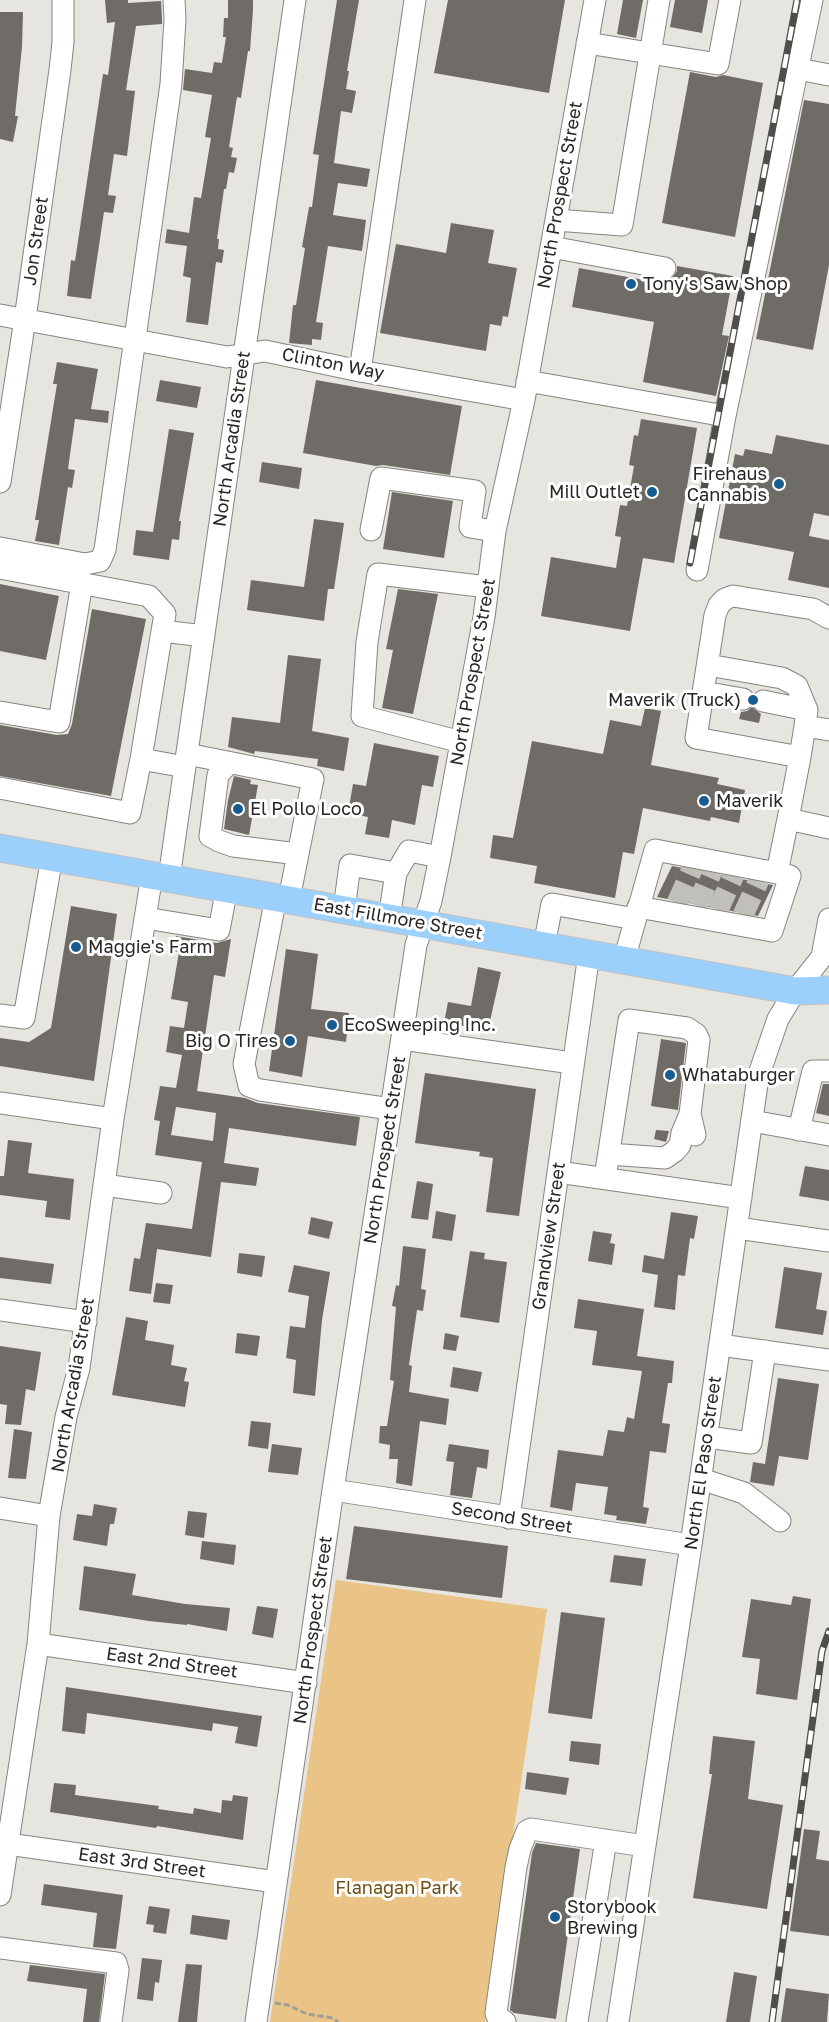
<!DOCTYPE html>
<html>
<head>
<meta charset="utf-8">
<style>
  body { margin:0 }
  canvas { display:block; background:#e7e5e0 }
</style>
</head>
<body>
<canvas width="829" height="2022"></canvas>
<script>
const context = document.querySelector('canvas').getContext('2d');
context.lineJoin = 'round';
function fill(path, color) { context.fillStyle = color; context.fill(path, 'evenodd'); }
const shape = rows => new Path2D(rows.map(r => 'M' + r).join(''));
function strokePath(path, color, width, dash) { context.strokeStyle = color; context.lineWidth = width; context.lineCap = dash ? 'butt' : 'round'; context.setLineDash(dash || []); context.stroke(path); }
function write(font, color, halo, rows, align = 'center') {
  context.font = font + ' "Golos Text",sans-serif'; context.lineWidth = 6; context.setLineDash([]); context.textBaseline = 'middle'; context.strokeStyle = halo; context.fillStyle = color; for (const [text, x, y, turn = 0] of rows) {
    context.save(); context.translate(x, y); context.rotate((+turn || 0) * Math.PI / 180); context.textAlign = isNaN(turn) ? turn : align; if (halo) context.strokeText(text, 0, 0); context.fillText(text, 0, 0); context.restore();
  }
}
fill(shape([
  [336,1580,547,1609,485,2022,270,2022]
]), '#eac387');
fill(shape([
  [105,0,128,0,128,3,161,1,162,19,162,24,136,26,126,90,135,91,127,156,114,154,108,195,116,196,113,213,104,212,91,299,67,296,71,260,75,261,103,74,108,75,115,22,107,23],
  [228,0,253,0,253,10,250,51,248,51,241,98,237,97,229,147,233,148,231,157,237,158,234,173,229,172,226,189,224,189,217,239,219,239,218,249,224,250,222,263,216,262,208,325,186,322,191,278,183,276,187,246,165,243,167,229,189,233,194,197,201,198,211,138,205,137,212,95,183,90,185,69,212,73,214,62,222,63,226,37,223,37,224,18,228,18],
  [337,0,359,0,347,71,349,71,346,89,356,91,352,113,341,111,334,163,370,169,367,187,338,183,333,215,366,220,362,251,328,246,316,322,323,323,321,340,312,339,312,345,289,343,293,305,296,305,305,248,302,247,309,207,312,207,319,155,313,154],
  [448,0,565,0,549,93,434,73],
  [623,0,643,0,636,38,617,34],
  [675,0,708,0,702,33,670,27],
  [0,12,23,12,22,47,15,116,18,116,13,142,0,139],
  [690,72,716,77,723,75,763,83,735,237,662,223],
  [804,100,829,104,829,265,813,350,756,339],
  [451,223,494,230,488,263,517,268,508,317,503,316,501,326,490,324,486,351,380,333,396,244,446,253],
  [677,266,733,276,722,335,729,336,716,396,643,382,654,322,572,307,579,268,671,285,672,278,677,271],
  [57,362,98,369,91,409,109,411,108,423,75,419,68,469,75,470,72,488,68,487,59,545,35,541,39,520,35,520,57,384,53,384],
  [160,380,201,387,197,408,156,401],
  [316,380,462,406,450,475,383,465,376,466,303,453],
  [641,419,697,428,674,563,643,558,630,631,541,616,551,557,616,568,621,537,615,536,620,505,627,506,634,466,629,465,634,435,638,436],
  [169,429,194,433,179,521,181,521,179,540,172,539,169,560,133,555,136,530,153,532],
  [776,435,829,445,829,516,814,513,809,536,829,540,829,588,788,580,794,552,719,538,735,454,743,456,745,449,772,454],
  [262,462,302,468,299,489,259,482],
  [392,492,453,501,444,558,383,549],
  [314,519,344,523,334,589,328,589,324,621,247,610,251,580,304,587],
  [0,584,59,596,46,660,0,651],
  [398,589,438,594,413,714,382,708,393,650,386,649],
  [92,609,146,619,111,796,0,776,0,725,57,735,68,734,72,724],
  [288,655,321,659,312,731,349,738,344,771,317,766,318,759,255,751,254,754,228,747,232,717,280,723],
  [752,707,761,714,759,723,739,719,741,712,747,711],
  [645,708,661,711,651,765,719,778,717,784,745,790,739,823,711,817,710,821,643,808,634,854,623,852,615,898,534,883,537,866,490,858,493,835,513,838,532,741,603,754,610,720,641,726],
  [374,743,439,756,433,787,422,785,415,825,392,820,389,838,365,834,368,817,348,813,353,784,366,786],
  [234,776,251,780,250,784,258,785,249,835,224,829,228,800],
  [672,866,773,885,758,916,657,897],
  [71,906,117,914,94,1081,0,1066,0,1038,29,1042,51,1028],
  [176,936,217,943,231,939,225,977,214,975,197,1091,245,1098,258,1103,360,1117,356,1146,229,1128,224,1163,259,1168,256,1186,221,1182,211,1257,157,1249,151,1294,129,1291,134,1258,140,1259,146,1223,192,1229,202,1162,155,1155,160,1121,154,1120,160,1086,176,1088,182,1055,166,1052,170,1026,184,1028,188,1002,171,999,179,952,173,951],
  [176,1107,216,1113,213,1141,171,1135],
  [286,949,318,954,311,1009,349,1013,346,1042,308,1036,302,1077,269,1071],
  [478,967,501,972,488,1030,444,1023,448,1002,471,1006],
  [661,1039,686,1043,678,1110,651,1106],
  [425,1073,536,1089,519,1216,486,1212,493,1158,479,1156,480,1152,415,1143],
  [823,1084,829,1084,829,1116,816,1113],
  [656,1130,669,1131,666,1142,654,1139],
  [8,1140,32,1143,28,1173,74,1179,70,1220,45,1217,47,1201,0,1195,0,1176,4,1176],
  [805,1166,829,1170,829,1201,799,1196],
  [417,1181,433,1184,428,1220,411,1218],
  [436,1211,456,1215,452,1241,432,1238],
  [671,1212,698,1216,694,1239,690,1238,685,1276,678,1275,675,1310,654,1307,658,1275,642,1272,644,1255,664,1259],
  [311,1217,333,1222,329,1239,308,1234],
  [593,1231,612,1234,610,1243,615,1244,612,1265,588,1261],
  [403,1246,426,1249,421,1289,426,1290,423,1311,417,1310,409,1365,412,1366,409,1392,449,1399,446,1425,420,1421,412,1486,396,1483,398,1459,389,1459,390,1445,379,1443,380,1426,387,1426,394,1381,390,1380,396,1307,392,1306,396,1285,399,1286],
  [470,1251,485,1253,484,1259,507,1262,499,1323,460,1317],
  [239,1253,265,1256,262,1277,237,1273],
  [0,1257,54,1264,51,1284,0,1278],
  [294,1265,330,1272,322,1320,315,1396,293,1393,296,1360,286,1358,290,1326,305,1328,309,1296,288,1292],
  [784,1267,822,1273,816,1309,827,1311,823,1335,775,1328],
  [156,1283,173,1285,170,1304,153,1302],
  [578,1299,644,1309,637,1356,674,1361,672,1383,668,1383,662,1423,670,1424,666,1453,650,1451,643,1507,649,1508,646,1524,616,1520,617,1516,604,1514,608,1487,576,1483,572,1511,550,1507,558,1450,603,1456,608,1430,624,1432,627,1417,634,1419,642,1371,592,1365,597,1331,574,1328],
  [126,1317,148,1321,145,1340,174,1345,171,1365,187,1368,184,1381,189,1382,185,1407,112,1395],
  [237,1333,260,1336,257,1356,235,1353],
  [445,1333,459,1336,456,1351,443,1349],
  [0,1346,41,1352,35,1391,26,1389,21,1425,5,1424,7,1405,0,1404],
  [453,1367,482,1372,478,1392,450,1387],
  [778,1378,819,1384,808,1460,779,1456,774,1486,750,1482,753,1462,765,1464],
  [251,1421,271,1423,268,1449,248,1446],
  [14,1429,32,1432,26,1479,8,1478],
  [272,1444,302,1448,298,1475,268,1472],
  [449,1444,489,1450,487,1469,477,1467,472,1498,450,1495,454,1462,446,1461],
  [94,1504,117,1508,114,1524,110,1524,107,1546,73,1540,77,1514,92,1516],
  [188,1511,207,1513,204,1538,185,1535],
  [354,1526,508,1546,502,1598,346,1579],
  [202,1541,236,1545,234,1565,200,1559],
  [614,1555,646,1559,642,1586,610,1582],
  [84,1566,136,1574,132,1595,185,1604,230,1608,227,1631,187,1624,187,1625,149,1621,79,1610],
  [793,1596,811,1599,797,1700,756,1694,760,1659,742,1657,751,1599,791,1605],
  [257,1606,278,1609,273,1638,252,1634],
  [561,1612,605,1618,592,1719,548,1713],
  [66,1687,262,1716,257,1747,235,1743,238,1727,213,1723,212,1731,87,1713,85,1734,62,1731],
  [713,1736,755,1741,748,1799,783,1805,767,1909,693,1898,712,1774,709,1774],
  [571,1741,601,1744,599,1765,569,1761],
  [527,1772,569,1778,566,1795,525,1789],
  [54,1783,76,1785,75,1795,159,1806,158,1809,193,1814,194,1808,221,1813,222,1800,232,1801,233,1795,248,1797,243,1840,157,1826,156,1828,50,1812],
  [804,1829,820,1831,816,1859,829,1861,829,1936,790,1931],
  [536,1843,580,1849,556,2019,514,2013,510,2010,532,1853],
  [44,1884,123,1895,116,1949,93,1947,97,1913,41,1905],
  [149,1906,170,1909,166,1934,153,1932,154,1925,146,1924],
  [192,1915,230,1920,227,1940,190,1934],
  [142,1958,162,1960,159,1983,155,1982,153,2001,137,1999],
  [186,1964,202,1965,197,2022,178,2022],
  [30,1965,105,1974,99,2022,83,2022,87,1989,27,1981],
  [734,1972,757,1976,750,2022,726,2022],
  [786,1988,829,1994,827,2022,781,2022]
]), '#6f6c68');
strokePath(shape([
  [677,903,693,867],
  [697,906,712,871],
  [718,910,734,875],
  [743,915,759,880]
]), '#c1bfba', 21, [21, 10]);
const minor = shape([
  [587,43,718,64,730,0],
  [798,69,829,75],
  [556,220,622,225,659,0],
  [551,247,665,268],
  [0,315,227,357,265,351,360,371,524,400],
  [360,371,415,0],
  [527,381,725,416],
  [0,482,25,319,60,70,63,42,63,0],
  [371,530,381,478,475,491,470,527,495,531],
  [0,548,85,564,100,561,105,550,171,84,175,19,174,0],
  [0,568,149,596,165,614,162,631],
  [697,570,725,416,812,0],
  [829,618,813,609,733,596,725,599,719,605,715,615,696,738,800,757,805,726,829,730],
  [708,665,782,678,797,686,807,710,805,726],
  [703,692,743,699],
  [763,701,807,710],
  [0,712,59,722,82,583],
  [461,742,362,716,367,642,378,574,488,587],
  [187,754,313,779,289,899],
  [800,757,788,819,829,828],
  [229,763,218,775,210,836,219,841,233,846,298,854],
  [185,767,141,759,162,631,204,636],
  [0,788,130,813,141,759],
  [169,878,295,0],
  [276,897,244,1064,249,1086,260,1090,391,1109],
  [638,907,772,931,790,876,777,873],
  [344,909,350,865,396,873,409,851,440,857],
  [145,918,219,930,227,888],
  [389,918,396,873],
  [544,946,552,904,635,919],
  [624,960,655,850,777,873,788,819],
  [0,1015,24,1018,52,857],
  [402,1039,572,1063],
  [0,1103,113,1119],
  [752,1121,829,1135],
  [799,1130,813,1071,829,1071],
  [609,1154,665,1158,675,1151,680,1145,682,1133,690,1114],
  [558,1172,741,1198],
  [605,1178,629,1020,687,1028,696,1034,699,1040,690,1114,695,1135],
  [104,1185,161,1193],
  [737,1228,829,1241],
  [0,1310,86,1322],
  [720,1345,829,1360],
  [707,1437,751,1443,765,1351],
  [701,1479,744,1493,780,1521],
  [333,1490,691,1545],
  [0,1508,49,1516],
  [509,1518,589,954],
  [38,1644,306,1683],
  [8,1844,276,1882],
  [0,1895,38,1644,49,1516,66,1417,79,1368,113,1119,152,875],
  [0,1948,116,1963,118,1970,111,2022],
  [256,2022,333,1490,416,945,431,901,440,857,484,617,495,531,524,400,595,0],
  [505,2022,497,2016,496,2013,516,1867,520,1849,527,1831,531,1829,645,1846],
  [577,2022,606,1840],
  [618,2022,691,1545,758,1077,778,1019,795,991,822,957,829,919]
]);
const major = shape([
  [0,848,795,991,829,990]
]);
strokePath(minor, '#878480', 23);
strokePath(major, '#c3c2c2', 29);
strokePath(shape([
  [275,2003,288,2005,307,2014,333,2018,338,2022]
]), '#9f9e9a', 3, [6, 3]);
strokePath(minor, '#fff', 21);
strokePath(major, '#9bd0fd', 27);
const rail = shape([
  [690,563,797,0],
  [772,2022,822,1651,829,1631]
]);
strokePath(rail, '#4f4e4b', 7);
strokePath(rail, '#fff', 4.5, [14]);
for (const [x, y, r, color] of [
  [631,284,6,"#175c91"],
  [779,484,6,"#175c91"],
  [652,492,6,"#175c91"],
  [753,700,6,"#175c91"],
  [704,801,6,"#175c91"],
  [238,809,6,"#175c91"],
  [76,947,6,"#175c91"],
  [332,1025,6,"#175c91"],
  [290,1041,6,"#175c91"],
  [670,1075,6,"#175c91"],
  [555,1917,6,"#175c91"]
]) { const dot = new Path2D(); dot.arc(x, y, r, 0, 2 * Math.PI); context.fillStyle = color; context.fill(dot); strokePath(dot, '#fff', 2); }
write('18px', '#272624', '#fff', [
  ["North Prospect Street",560,195,-80],
  ["Jon Street",36,241,-82],
  ["Clinton Way",333,364,11],
  ["North Arcadia Street",232,439,-82],
  ["North Prospect Street",473,672,-80],
  ["East Fillmore Street",398,919,10],
  ["North Prospect Street",385,1150,-81],
  ["Grandview Street",549,1236,-82],
  ["North Arcadia Street",73,1385,-80],
  ["North El Paso Street",703,1463,-82],
  ["Second Street",512,1518,9],
  ["North Prospect Street",313,1630,-82],
  ["East 2nd Street",172,1663,8],
  ["East 3rd Street",142,1863,8]
]);
write('18px', '#272624', '#fff', [
  ["Tony's Saw Shop",643,284],
  ["Firehaus",767,474,"right"],
  ["Cannabis",767,495,"right"],
  ["Mill Outlet",640,492,"right"],
  ["Maverik (Truck)",741,700,"right"],
  ["Maverik",716,801],
  ["El Pollo Loco",250,809],
  ["Maggie's Farm",88,947],
  ["EcoSweeping Inc.",344,1025],
  ["Big O Tires",278,1041,"right"],
  ["Whataburger",682,1075],
  ["Storybook",567,1907],
  ["Brewing",567,1928]
], 'left');
write('18px', '#704f11', '#fff', [
  ["Flanagan Park",397,1888]
]);
</script>
</body>
</html>
